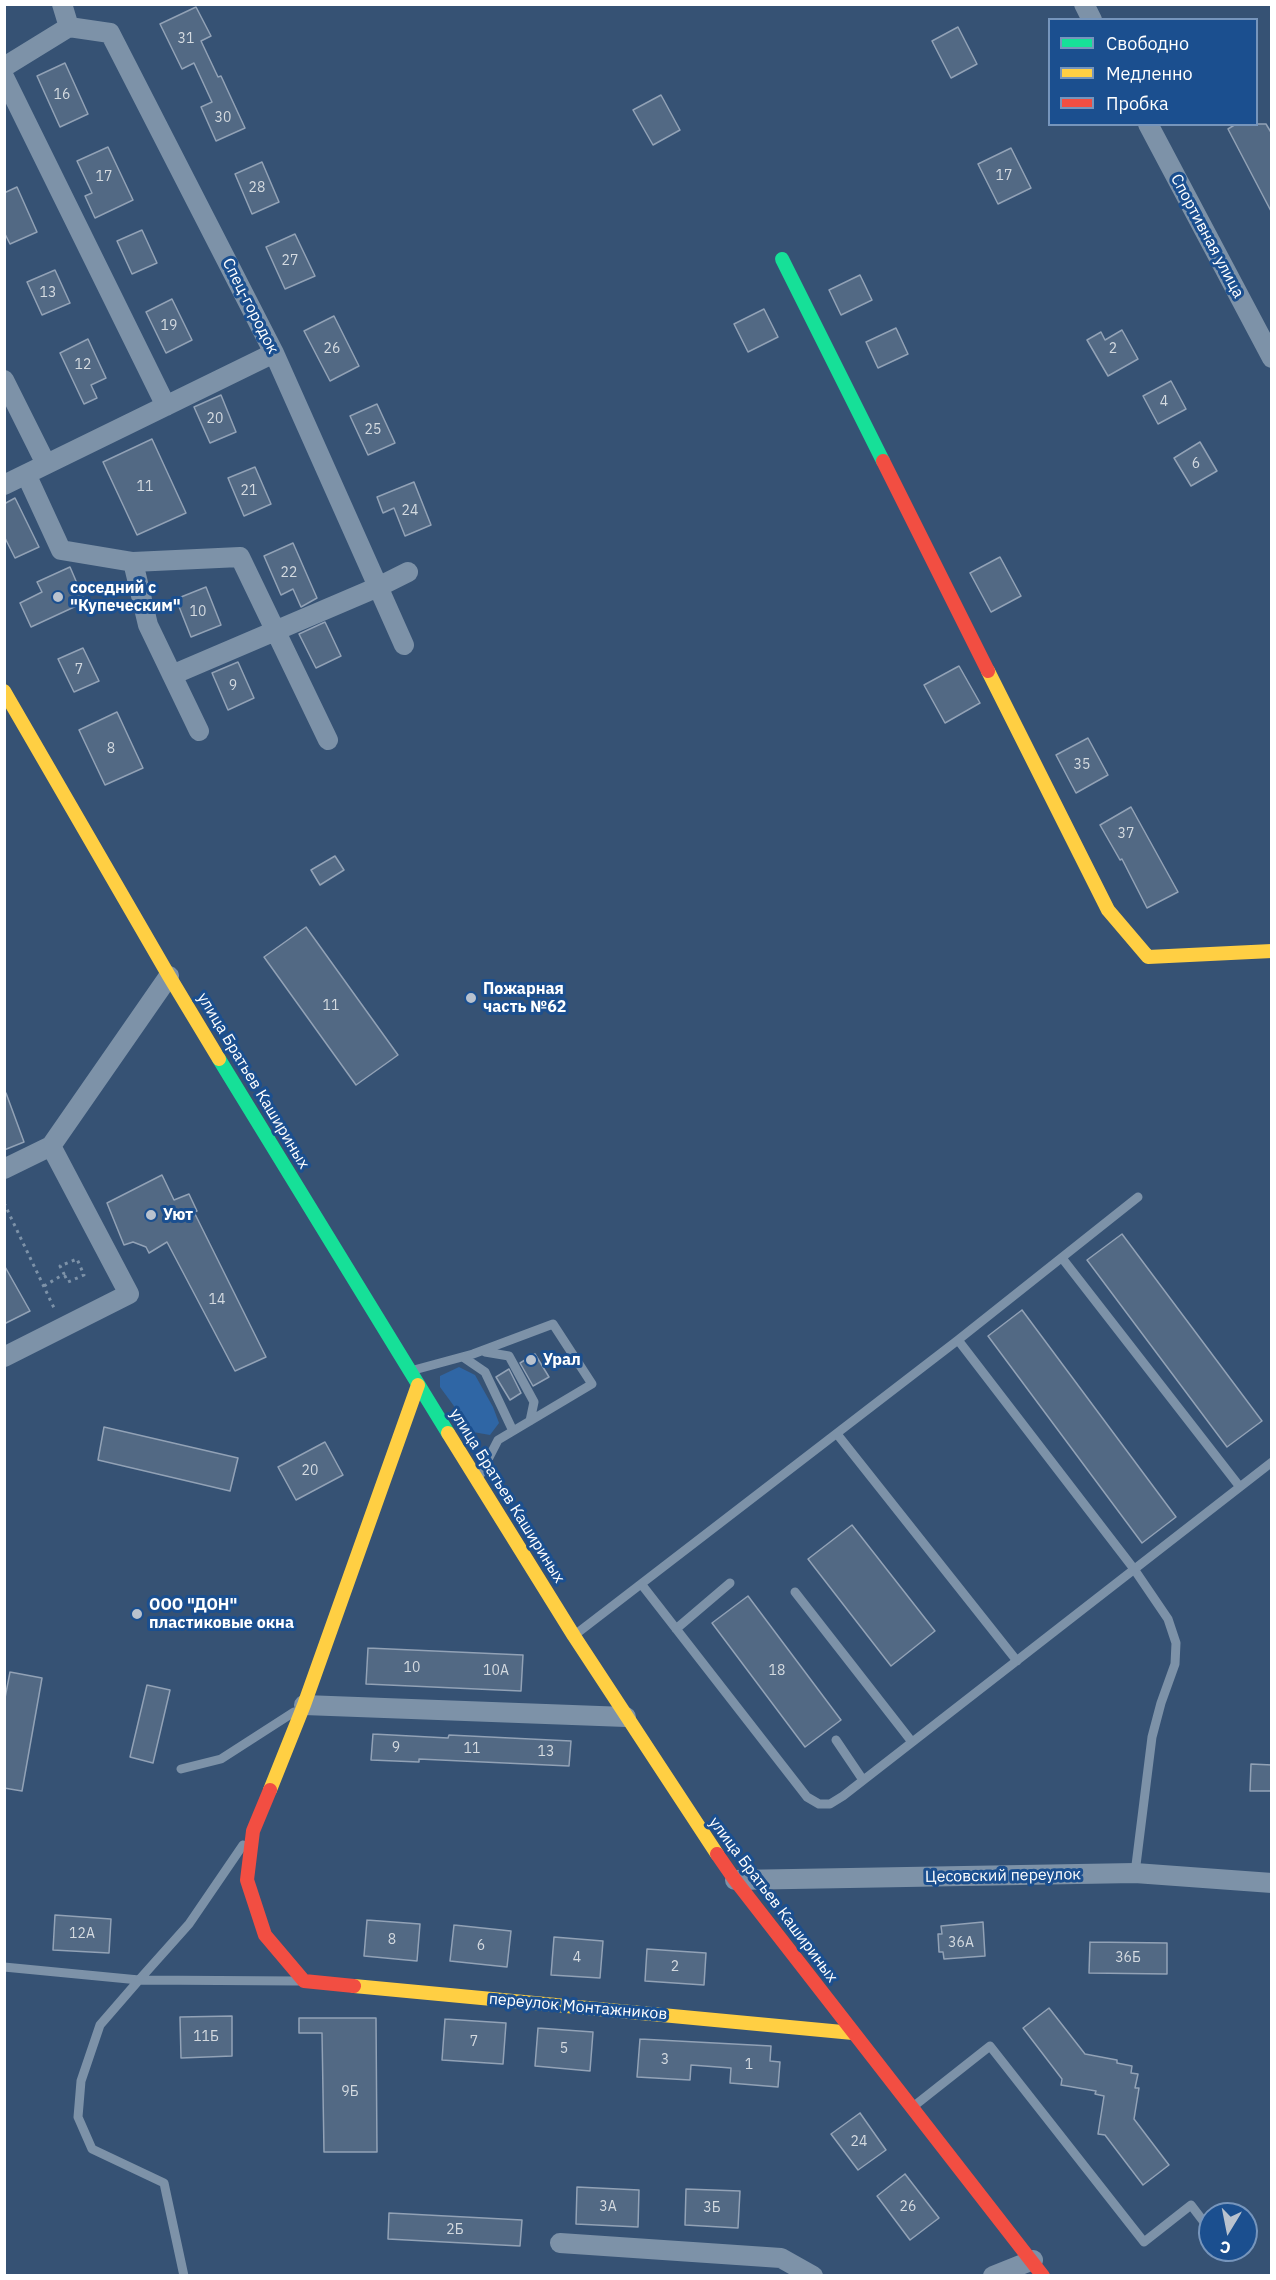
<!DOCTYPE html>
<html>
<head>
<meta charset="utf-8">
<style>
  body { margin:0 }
  #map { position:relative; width:1276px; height:2280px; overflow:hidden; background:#365274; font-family:"IBM Plex Sans",sans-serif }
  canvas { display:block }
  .frame { position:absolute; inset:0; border:6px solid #fff; pointer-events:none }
  .legend { position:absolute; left:1048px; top:18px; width:210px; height:108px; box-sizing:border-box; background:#1b4f8f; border:2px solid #7695bc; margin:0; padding:8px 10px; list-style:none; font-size:18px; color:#fff }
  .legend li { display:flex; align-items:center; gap:12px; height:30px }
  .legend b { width:30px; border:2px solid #7695bc }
  .north { position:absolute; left:1198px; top:2202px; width:60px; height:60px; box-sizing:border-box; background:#1b4f8f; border:2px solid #7695bc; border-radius:50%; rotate:190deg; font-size:16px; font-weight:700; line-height:24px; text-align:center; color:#fff }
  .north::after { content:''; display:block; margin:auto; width:21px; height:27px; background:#b9c2ce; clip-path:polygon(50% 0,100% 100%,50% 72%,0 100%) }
</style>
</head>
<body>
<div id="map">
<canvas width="1276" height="2280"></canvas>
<div class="frame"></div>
<ul class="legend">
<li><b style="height:8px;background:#16e098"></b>Свободно</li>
<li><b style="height:8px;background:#ffcf43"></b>Медленно</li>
<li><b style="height:8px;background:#f24e42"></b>Пробка</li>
</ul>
<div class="north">С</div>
</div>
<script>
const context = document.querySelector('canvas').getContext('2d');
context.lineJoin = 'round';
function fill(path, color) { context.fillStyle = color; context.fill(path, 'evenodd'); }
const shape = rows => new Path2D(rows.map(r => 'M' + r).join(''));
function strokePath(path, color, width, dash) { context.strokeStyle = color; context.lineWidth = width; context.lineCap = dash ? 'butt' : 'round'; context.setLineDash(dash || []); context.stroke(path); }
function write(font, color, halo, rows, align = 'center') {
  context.font = font + ' "IBM Plex Sans",sans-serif'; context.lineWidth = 6; context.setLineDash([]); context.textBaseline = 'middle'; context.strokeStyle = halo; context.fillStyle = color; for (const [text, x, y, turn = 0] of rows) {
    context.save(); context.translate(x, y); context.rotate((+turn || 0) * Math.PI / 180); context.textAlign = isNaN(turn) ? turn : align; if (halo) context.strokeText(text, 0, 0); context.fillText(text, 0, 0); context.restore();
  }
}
fill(shape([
  [459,1367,475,1375,493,1407,499,1423,490,1435,473,1432,440,1387,440,1376]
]), '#2f66a5');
const building = shape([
  [196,7,211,36,201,41,218,77,221,76,245,128,216,141,201,107,212,102,194,63,182,69,160,24,196,7],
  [958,27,977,64,951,78,932,41,958,27],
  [65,63,88,114,60,127,37,76,65,63],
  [661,95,680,130,653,145,633,110,661,95],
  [1236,124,1266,124,1272,134,1272,213,1228,129,1236,124],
  [108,147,133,200,95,218,85,196,92,193,77,161,108,147],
  [1011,148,1031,188,998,204,978,164,1011,148],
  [262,162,279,202,252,214,235,174,262,162],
  [17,187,37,232,10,244,4,232,4,193,17,187],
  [142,230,157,263,132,274,117,241,142,230],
  [295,234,315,276,285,289,266,247,295,234],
  [55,270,70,303,42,315,27,282,55,270],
  [860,275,872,300,841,315,829,290,860,275],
  [172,299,192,340,166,353,146,312,172,299],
  [764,309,778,337,748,352,734,324,764,309],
  [334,316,359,366,330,381,304,331,334,316],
  [896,328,908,354,878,368,866,342,896,328],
  [1122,330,1138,359,1108,376,1087,340,1101,332,1105,340,1122,330],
  [88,339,106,378,91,385,97,398,84,404,60,353,88,339],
  [1171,381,1186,409,1158,424,1143,396,1171,381],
  [221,395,236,432,210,443,194,407,221,395],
  [377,404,395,443,368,455,350,416,377,404],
  [152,439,186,513,137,535,103,462,152,439],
  [1200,442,1217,471,1191,486,1174,458,1200,442],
  [255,467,271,504,244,516,228,478,255,467],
  [414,482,431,525,405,536,394,508,383,513,377,497,414,482],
  [15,498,39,547,15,558,4,536,4,504,15,498],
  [293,543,317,598,301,607,293,589,281,595,264,556,293,543],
  [1000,557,1021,596,991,612,970,573,1000,557],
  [70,567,85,602,31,627,20,603,42,592,37,582,70,567],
  [206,587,221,625,191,637,176,599,206,587],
  [325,622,341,656,316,668,299,634,325,622],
  [83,648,99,681,74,692,58,659,83,648],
  [238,662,254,698,228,710,212,673,238,662],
  [959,666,980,703,945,723,924,685,959,666],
  [117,712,143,768,105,785,79,730,117,712],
  [1088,738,1108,775,1076,793,1056,755,1088,738],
  [1131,807,1178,892,1147,908,1122,859,1120,860,1100,825,1131,807],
  [335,856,344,870,320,885,311,870,335,856],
  [306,927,398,1055,356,1085,264,957,306,927],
  [6,1093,24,1142,4,1150,4,1094,6,1093],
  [162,1175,174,1200,189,1194,197,1211,194,1212,266,1357,235,1371,167,1242,149,1253,146,1247,133,1242,124,1245,107,1203,162,1175],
  [1122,1234,1262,1421,1227,1447,1087,1260,1122,1234],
  [4,1265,30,1311,4,1324,4,1265],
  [1022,1310,1176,1517,1142,1543,988,1336,1022,1310],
  [535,1354,549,1377,533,1386,520,1363,535,1354],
  [509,1369,521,1393,510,1400,496,1377,509,1369],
  [104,1427,238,1458,230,1491,98,1460,104,1427],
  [325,1442,343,1475,296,1500,278,1467,325,1442],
  [852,1525,935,1631,891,1666,808,1559,852,1525],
  [748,1596,841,1720,805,1747,712,1623,748,1596],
  [368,1648,523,1655,521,1691,366,1684,368,1648],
  [10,1672,42,1678,22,1791,4,1788,4,1703,10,1672],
  [147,1685,170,1690,153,1763,130,1757,147,1685],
  [373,1734,448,1738,449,1735,571,1741,569,1766,419,1759,419,1762,371,1760,373,1734],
  [1251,1764,1272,1765,1272,1791,1250,1791,1251,1764],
  [55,1915,111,1919,109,1953,53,1950,55,1915],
  [367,1920,420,1924,417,1961,364,1956,367,1920],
  [983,1922,985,1956,944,1959,943,1952,939,1952,938,1934,942,1934,941,1926,983,1922],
  [454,1925,511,1931,507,1967,450,1961,454,1925],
  [554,1937,603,1941,600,1978,551,1975,554,1937],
  [1090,1942,1167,1943,1167,1974,1089,1973,1090,1942],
  [647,1949,706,1953,704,1985,645,1981,647,1949],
  [1049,2008,1085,2054,1117,2060,1117,2063,1132,2066,1131,2073,1138,2074,1135,2088,1139,2088,1134,2119,1169,2165,1143,2185,1105,2135,1098,2134,1104,2096,1095,2094,1096,2091,1061,2085,1062,2079,1023,2028,1049,2008],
  [232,2016,232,2056,181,2058,180,2017,232,2016],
  [299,2018,376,2018,377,2152,324,2152,322,2033,299,2033,299,2018],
  [445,2019,506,2023,503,2064,442,2060,445,2019],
  [538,2028,593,2032,590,2071,535,2066,538,2028],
  [640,2039,771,2046,770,2061,780,2062,778,2087,730,2083,731,2068,691,2065,690,2080,637,2077,640,2039],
  [860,2113,886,2150,858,2170,831,2134,860,2113],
  [905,2174,939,2218,910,2240,877,2196,905,2174],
  [577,2187,639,2190,638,2227,576,2224,577,2187],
  [686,2189,740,2191,738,2228,685,2225,686,2189],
  [389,2213,522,2220,520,2246,388,2239,389,2213]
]);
fill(building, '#526984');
strokePath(building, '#92a2b6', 1.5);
strokePath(shape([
  [4,1203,55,1310],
  [44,1286,64,1274,60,1266,77,1259,84,1275,68,1282,64,1274]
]), '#7d92a8', 3, [3, 4.5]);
strokePath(shape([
  [1062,1258,1240,1487],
  [958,1340,1134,1569,1168,1619,1176,1643,1175,1664,1161,1703,1152,1737,1135,1873],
  [485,1352,509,1356,534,1402,530,1421],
  [463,1357,485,1372,513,1431],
  [414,1370,473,1354,553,1324,592,1384,498,1440,480,1475],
  [837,1434,1017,1661],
  [642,1585,807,1797,819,1804,830,1804,843,1796,1272,1462],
  [795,1592,912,1742],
  [676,1629,730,1583],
  [576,1634,958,1340,1138,1197],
  [836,1740,863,1780],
  [181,1769,221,1759,294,1712],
  [4,1967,139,1980,189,1924,243,1845],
  [914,2106,990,2046,1144,2242,1191,2205,1210,2230],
  [184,2276,164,2183,92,2149,78,2117,81,2081,100,2025,139,1980,298,1981]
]), '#7d92a8', 9);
strokePath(shape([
  [62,4,69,27,110,33,274,353,404,645],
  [1084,4,1092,20],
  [4,67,69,27],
  [4,77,166,406],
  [1148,124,1272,358],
  [4,380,46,464],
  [26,474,61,550,133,562,240,557,328,740],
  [4,485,274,353],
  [133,562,148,625,199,731],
  [172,675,378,587,408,572],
  [4,1169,51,1146,169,976],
  [4,1357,129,1294,51,1146],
  [304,1705,626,1717],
  [735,1880,1135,1873,1272,1883],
  [560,2243,781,2258,813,2276],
  [993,2276,1033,2260]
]), '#7d92a8', 20);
strokePath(shape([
  [782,259,883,461],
  [219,1059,448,1433]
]), '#16e098', 14);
strokePath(shape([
  [988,671,1108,910,1148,957,1272,951],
  [4,691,169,976,219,1059],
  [448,1433,574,1636,717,1854],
  [270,1790,304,1705,418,1385],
  [354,1986,853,2033]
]), '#ffcf43', 14);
strokePath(shape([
  [883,461,988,671],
  [270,1790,253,1831,247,1880,265,1935,304,1981,354,1986],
  [717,1854,735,1880,1043,2276]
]), '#f24e42', 14);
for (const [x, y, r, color] of [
  [58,597,6,"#b9c2ce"],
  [471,998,6,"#b9c2ce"],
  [151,1215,6,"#b9c2ce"],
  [531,1360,6,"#b9c2ce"],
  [137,1614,6,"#b9c2ce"]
]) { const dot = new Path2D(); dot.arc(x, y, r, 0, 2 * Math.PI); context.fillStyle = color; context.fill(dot); strokePath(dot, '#1b4f8f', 2); }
write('14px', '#d4dae0', null, [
  ["31",186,39],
  ["16",62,95],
  ["30",223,118],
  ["17",1004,176],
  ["17",104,177],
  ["28",257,188],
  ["27",290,261],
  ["13",48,293],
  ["19",169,326],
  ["26",332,349],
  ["2",1113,349],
  ["12",83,365],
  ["4",1164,402],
  ["20",215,419],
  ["25",373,430],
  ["6",1196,464],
  ["11",145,487],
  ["21",249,491],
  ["24",410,511],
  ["22",289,573],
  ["10",198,612],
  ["7",79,670],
  ["9",233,686],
  ["8",111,749],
  ["35",1082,765],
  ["37",1126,834],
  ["11",331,1006],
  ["14",217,1300],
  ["20",310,1471],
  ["10",412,1668],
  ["10А",496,1671],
  ["18",777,1671],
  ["9",396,1748],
  ["11",472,1749],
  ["13",546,1752],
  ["12А",82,1934],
  ["8",392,1940],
  ["36А",961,1943],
  ["6",481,1946],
  ["4",577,1958],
  ["36Б",1128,1958],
  ["2",675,1967],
  ["11Б",206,2037],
  ["7",474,2042],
  ["5",564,2049],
  ["3",665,2060],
  ["1",749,2065],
  ["9Б",350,2092],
  ["24",859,2142],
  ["3А",608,2207],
  ["26",908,2207],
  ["3Б",712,2208],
  ["2Б",455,2230]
]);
write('16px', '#fff', '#1b4f8f', [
  ["Спортивная улица",1207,236,62],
  ["Спец-городок",250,306,63],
  ["улица Братьев Кашириных",253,1081,59],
  ["улица Братьев Кашириных",507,1496,58],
  ["Цесовский переулок",1003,1876,-1],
  ["улица Братьев Кашириных",773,1900,53],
  ["переулок Монтажников",578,2007,5]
]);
write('bold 16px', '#fff', '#1b4f8f', [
  ["соседний с",70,588],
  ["\"Купеческим\"",70,606],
  ["Пожарная",483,989],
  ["часть №62",483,1007],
  ["Уют",163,1215],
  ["Урал",543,1360],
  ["ООО \"ДОН\"",149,1605],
  ["пластиковые окна",149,1623]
], 'left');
</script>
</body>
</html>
